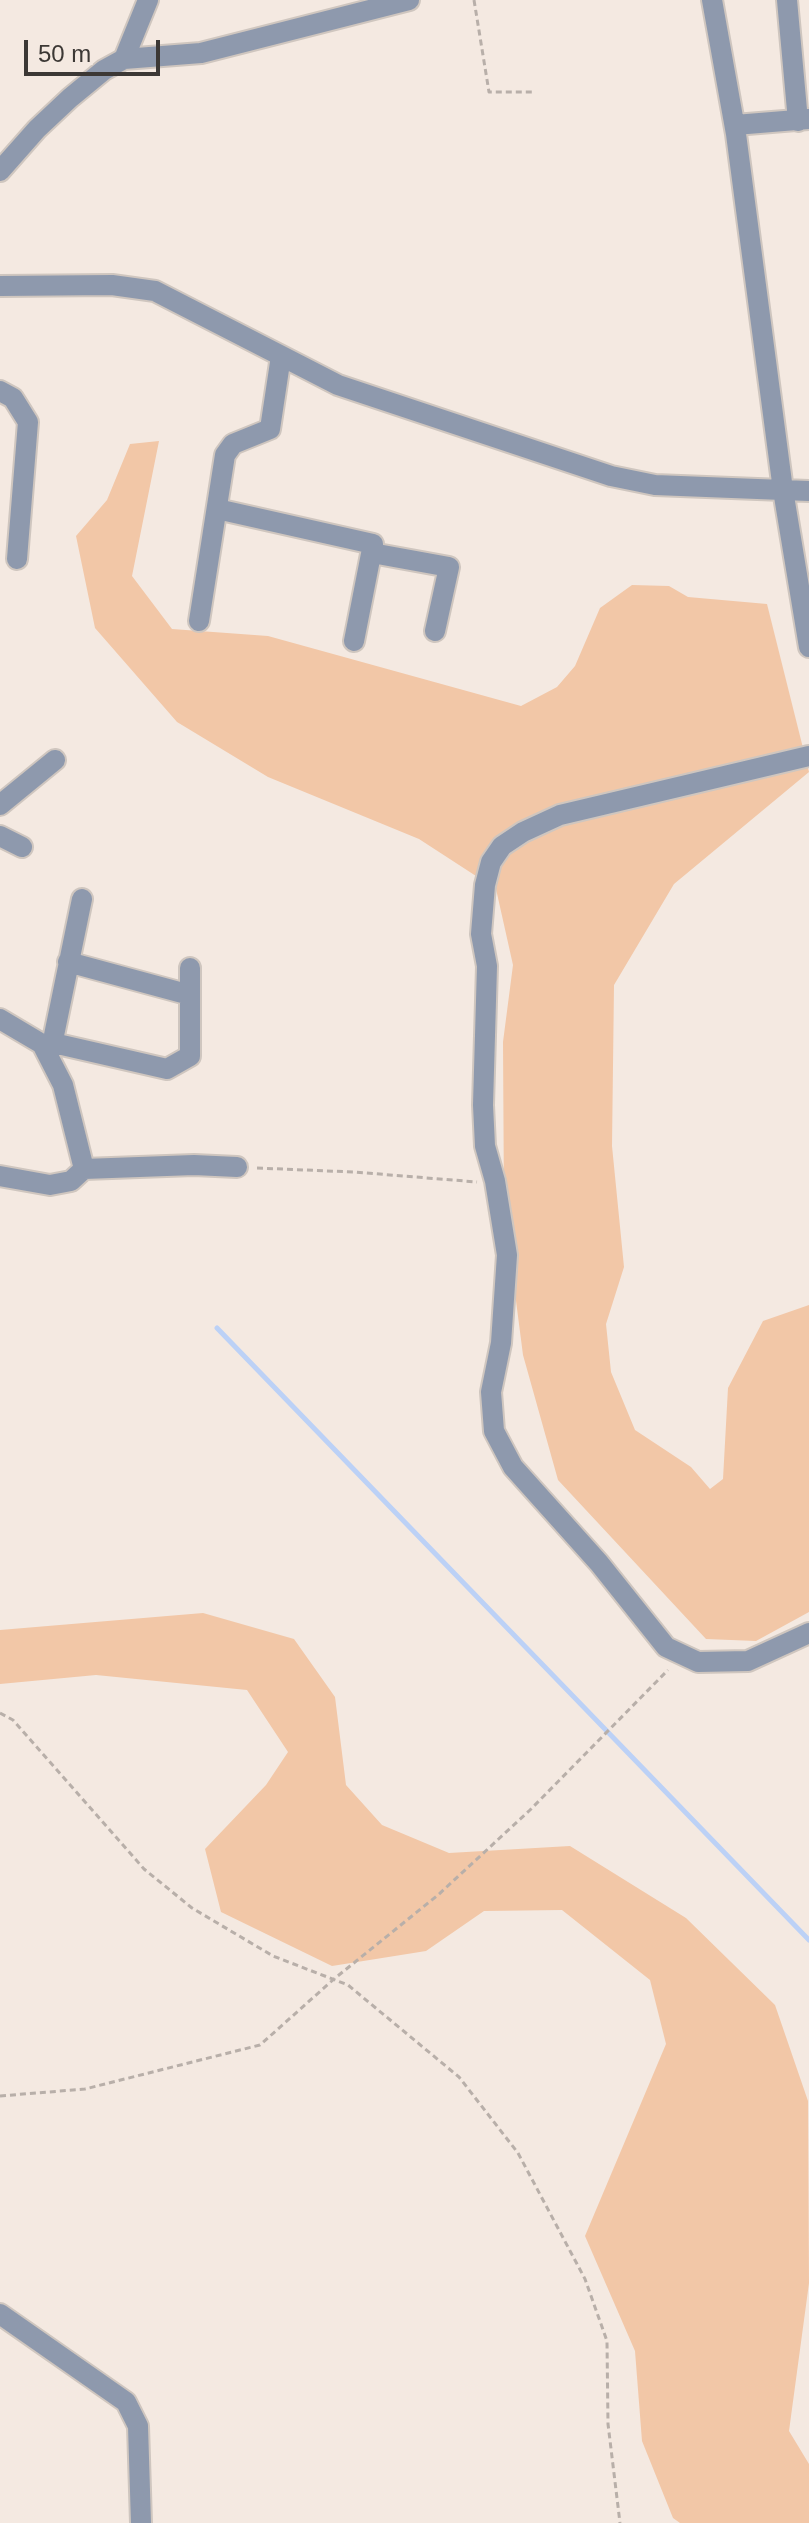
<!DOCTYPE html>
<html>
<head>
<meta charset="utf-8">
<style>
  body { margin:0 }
  #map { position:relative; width:809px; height:2523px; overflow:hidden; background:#f4e9e1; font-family:Helvetica,sans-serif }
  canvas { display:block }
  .scale { position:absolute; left:24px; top:40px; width:136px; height:36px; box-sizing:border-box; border:4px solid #3c3835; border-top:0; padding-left:10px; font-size:24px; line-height:28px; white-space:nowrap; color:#3c3835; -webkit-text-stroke:6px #f4e9e1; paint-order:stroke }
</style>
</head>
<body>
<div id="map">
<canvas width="809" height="2523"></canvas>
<div class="scale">50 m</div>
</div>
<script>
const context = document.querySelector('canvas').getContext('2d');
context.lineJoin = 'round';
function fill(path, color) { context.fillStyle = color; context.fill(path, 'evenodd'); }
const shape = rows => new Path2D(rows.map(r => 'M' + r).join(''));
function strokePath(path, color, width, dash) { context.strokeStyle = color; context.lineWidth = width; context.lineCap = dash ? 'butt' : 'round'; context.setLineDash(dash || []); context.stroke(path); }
fill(shape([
  [159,441,132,576,172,629,268,636,521,706,557,687,575,666,600,608,632,585,669,586,688,597,767,604,809,772,674,884,614,985,612,1146,624,1267,606,1324,611,1372,635,1430,691,1467,710,1489,723,1479,728,1388,763,1321,809,1305,809,1612,756,1641,706,1639,558,1480,523,1355,504,1208,503,1042,513,965,496,889,419,839,268,777,177,722,95,628,76,536,107,500,130,444],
  [203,1613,294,1639,335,1697,346,1785,382,1825,449,1853,570,1846,686,1918,775,2005,808,2101,809,2283,789,2431,809,2464,809,2523,680,2523,673,2518,642,2441,635,2351,585,2236,666,2044,650,1980,562,1910,484,1911,426,1951,332,1966,221,1912,205,1849,266,1785,288,1752,247,1690,96,1675,0,1684,0,1630]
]), '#f2c7a7');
strokePath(shape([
  [217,1328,809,1940]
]), '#bcd1f6', 5);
const minor = shape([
  [712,0,736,134,783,490,809,491],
  [787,0,798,121],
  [124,59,148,0],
  [735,125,809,119],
  [0,171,37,129,70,98,104,70,124,59,201,53,409,0],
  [0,286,112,285,155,291,338,385,611,476,655,485,783,490,809,647],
  [0,391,13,398,28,422,17,559],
  [217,509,373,544,354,641],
  [372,553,449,567,435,631],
  [199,621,225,455,233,444,270,429,281,356],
  [809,756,560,815,523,832,502,846,491,862,485,885,481,934,487,966,483,1105,485,1146,495,1181,507,1255,501,1343,491,1392,494,1431,513,1467,599,1563,666,1647,698,1662,748,1661,809,1633],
  [0,805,55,760],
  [0,836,22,847],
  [68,962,190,995],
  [0,1019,42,1044,62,1045,167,1069,190,1056,190,968],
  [52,1045,82,899],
  [84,1169,194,1165,237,1167],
  [0,1176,50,1185,71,1181,84,1169,63,1085,42,1044],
  [0,2314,126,2402,138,2426,141,2523]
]);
strokePath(minor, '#cfc6bf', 24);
strokePath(shape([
  [474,0,489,92,533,92],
  [257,1168,354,1172,477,1182],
  [0,1713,13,1720,144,1869,192,1908,273,1956,348,1985,459,2077,518,2153,585,2279,607,2341,608,2424,620,2523],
  [0,2096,85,2089,260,2045,334,1979,438,1895,530,1810,668,1670]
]), '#b8afa9', 3, [6, 4]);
strokePath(minor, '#8e99ad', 20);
</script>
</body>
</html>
